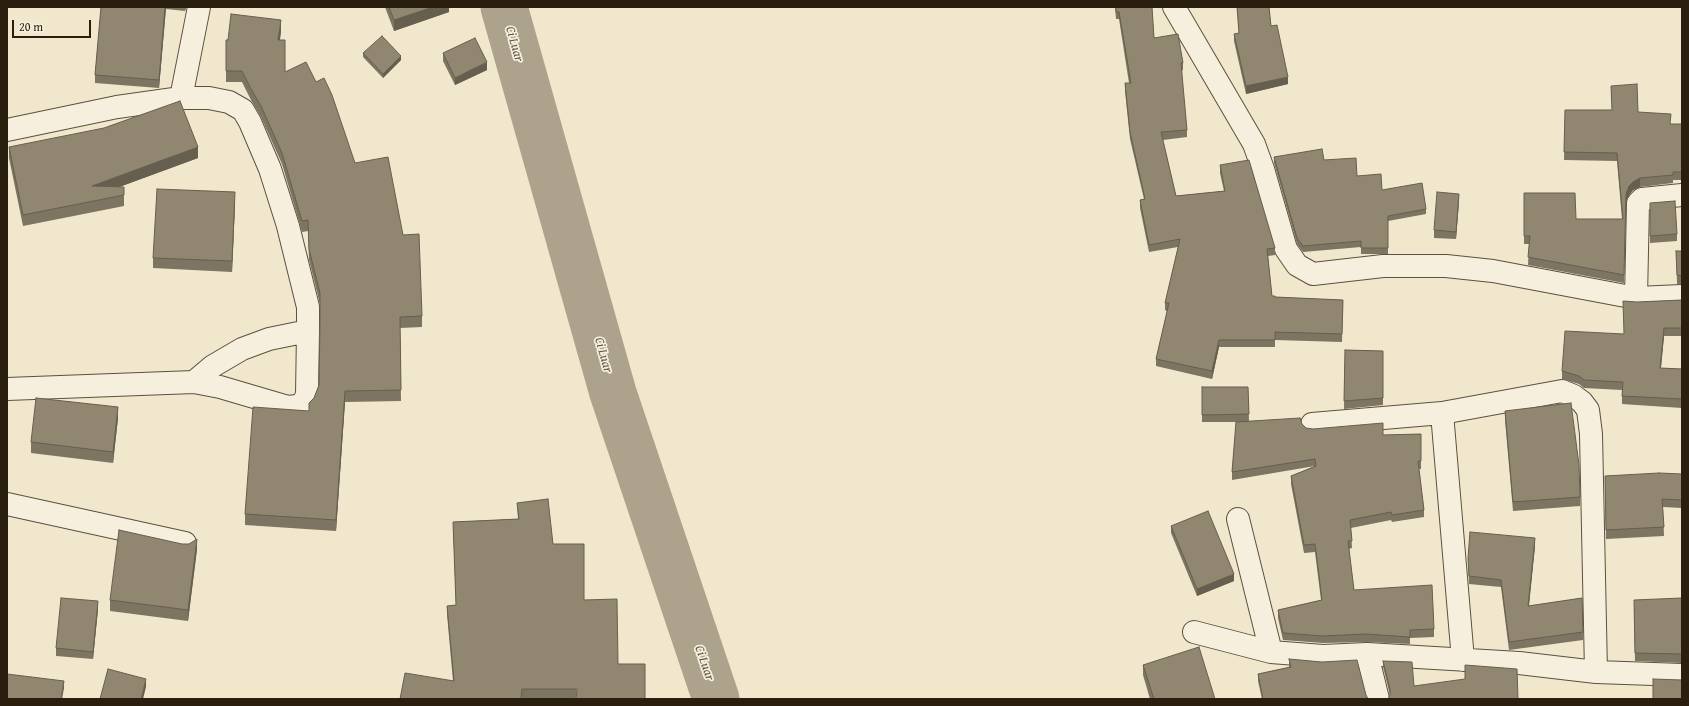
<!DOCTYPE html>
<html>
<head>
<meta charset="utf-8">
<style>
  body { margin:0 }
  #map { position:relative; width:1689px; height:706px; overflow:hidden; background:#f1e7cd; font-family:"Gentium Book Plus",serif }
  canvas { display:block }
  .frame { position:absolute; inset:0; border:8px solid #2a1e0e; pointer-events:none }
  .scale { position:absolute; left:12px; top:20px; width:79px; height:18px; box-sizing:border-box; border:2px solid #2a1e0e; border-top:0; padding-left:5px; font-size:12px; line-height:14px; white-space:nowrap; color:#2a1e0e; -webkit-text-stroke:3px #f6efde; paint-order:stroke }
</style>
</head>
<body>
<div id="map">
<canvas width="1689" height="706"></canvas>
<div class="frame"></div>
<div class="scale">20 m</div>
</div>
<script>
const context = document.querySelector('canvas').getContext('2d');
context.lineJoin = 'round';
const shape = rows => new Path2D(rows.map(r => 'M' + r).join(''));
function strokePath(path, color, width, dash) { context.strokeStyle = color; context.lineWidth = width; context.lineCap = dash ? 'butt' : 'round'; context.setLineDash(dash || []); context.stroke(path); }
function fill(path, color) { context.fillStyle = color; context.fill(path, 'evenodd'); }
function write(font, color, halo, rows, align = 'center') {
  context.font = font + ' "Gentium Book Plus",serif'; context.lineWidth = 3.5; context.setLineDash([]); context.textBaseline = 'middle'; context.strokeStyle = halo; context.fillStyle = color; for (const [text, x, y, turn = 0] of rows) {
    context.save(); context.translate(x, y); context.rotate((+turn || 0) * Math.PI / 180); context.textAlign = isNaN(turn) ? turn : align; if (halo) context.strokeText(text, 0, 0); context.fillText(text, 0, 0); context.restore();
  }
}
strokePath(shape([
  [504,7,613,393,716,699]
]), '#ada38c', 47);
const minor = shape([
  [1174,7,1254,144,1263,169,1286,249,1297,265,1313,274,1383,266,1446,266,1493,271,1636,298,1682,296],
  [181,98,199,7],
  [7,130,117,107,181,98,209,98,229,102,243,110,250,122,270,169,288,226,308,307,308,331,307,395,303,403,297,406,288,407,220,387,194,382,7,389],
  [1636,298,1638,203,1642,199,1682,195],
  [194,382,213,366,242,349,269,339,308,331],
  [1442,413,1463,660],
  [1312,424,1442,413,1562,391,1574,396,1582,402,1588,410,1591,434,1596,672],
  [7,504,185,543],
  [1238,519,1271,652],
  [1194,632,1271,652,1323,656,1367,654,1378,699],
  [1367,654,1519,663,1596,672,1682,675]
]);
strokePath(minor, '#5c503e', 24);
strokePath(minor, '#f6efde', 22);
fill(shape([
  [101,7,187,7,185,11,166,9,159,88,95,83,95,75],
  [385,7,449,7,449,12,394,31],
  [1115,7,1152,7,1154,38,1183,63,1183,70,1181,71,1187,130,1187,137,1163,140,1176,196,1224,191,1220,173,1220,165,1275,248,1275,255,1268,256,1272,296,1275,297,1343,300,1342,342,1275,340,1275,347,1219,347,1212,379,1156,366,1156,359,1167,311,1165,310,1165,303,1178,247,1149,252,1140,208,1140,200,1144,199,1130,139,1125,91,1125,83,1129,83,1119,19,1116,19],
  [1237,7,1269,7,1271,26,1288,84,1246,94,1234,41,1234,34,1239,33],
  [281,31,280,40,285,72,355,163,403,235,422,316,422,327,400,328,401,401,345,402,336,531,245,525,245,514,309,411,319,385,320,304,309,260,308,231,302,232,282,164,261,117,251,100,242,82,226,82,226,40],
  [363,53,401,60,383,78,363,57],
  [443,53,487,70,455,85,443,61],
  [1611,86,1638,112,1671,124,1682,124,1682,180,1673,180,1673,183,1640,187,1633,190,1629,195,1626,203,1624,283,1528,265,1529,244,1524,244,1524,193,1576,219,1622,219,1617,161,1564,160,1565,110,1612,110],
  [9,147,198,158,119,187,124,195,124,206,23,226,9,158],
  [1274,157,1324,160,1357,176,1382,190,1426,209,1426,214,1388,221,1388,254,1361,254,1361,247,1303,252,1297,244,1274,163],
  [1459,201,1456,239,1434,238,1434,230],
  [235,203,232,272,153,268,153,258],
  [1650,203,1677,234,1677,241,1650,243],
  [1676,251,1682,251,1682,284,1677,284],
  [1682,300,1682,336,1664,336,1661,368,1682,369,1682,408,1622,404,1622,390,1584,388,1579,384,1562,379,1562,371,1624,334,1637,302],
  [1345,350,1383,351,1383,405,1344,409],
  [1202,387,1248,387,1249,421,1302,424,1306,428,1313,429,1383,435,1421,434,1421,469,1419,469,1424,510,1424,517,1392,522,1391,520,1351,528,1352,548,1349,549,1354,590,1434,629,1434,637,1410,638,1410,644,1366,642,1323,643,1283,640,1278,618,1278,610,1321,600,1315,552,1304,553,1291,484,1291,476,1315,466,1232,480,1232,472,1236,422,1202,422],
  [1505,411,1580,497,1580,506,1513,511,1505,420],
  [118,418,113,463,31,453,31,442],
  [1682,474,1682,508,1663,507,1664,536,1606,539,1605,476],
  [517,503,553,544,584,544,576,698,522,698,522,699,400,699,453,681,447,614,447,606,456,605,453,522,518,519],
  [1171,526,1234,581,1197,596,1171,533],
  [182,544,189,544,197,549,188,621,110,611,110,600],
  [1535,546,1529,606,1582,598,1583,640,1509,650,1501,587,1469,584,1468,558],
  [1682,598,1682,663,1635,661,1634,608],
  [98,609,93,659,56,656,56,648],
  [1289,659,1366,695,1368,699,1262,699,1258,681,1258,674,1289,667],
  [1383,661,1414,686,1390,695,1383,667],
  [1143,665,1215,699,1150,699,1143,675]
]), '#7d7461');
fill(shape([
  [165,7,166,7,159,88,159,80],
  [433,7,449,7,449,12,394,31,394,20],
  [281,20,281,31,278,51,278,40],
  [401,56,401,60,383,78,383,74],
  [487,62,487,70,455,85,455,78],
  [1288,77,1288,84,1246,94,1246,86],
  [198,147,198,158,92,197,92,186],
  [1640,178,1640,187,1633,190,1629,195,1626,203,1624,283,1626,194,1629,186,1633,182],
  [235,192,235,203,232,272,232,261],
  [1459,194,1459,201,1456,239,1456,232],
  [1664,328,1664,336,1660,376,1660,368],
  [1219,340,1219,347,1212,379,1212,371],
  [345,391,345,402,336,531,336,520],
  [118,407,118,418,113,463,113,452],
  [1535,538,1535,546,1528,613,1528,606],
  [197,539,197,549,188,621,188,610],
  [1234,574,1234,581,1197,596,1197,589],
  [98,601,98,609,93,659,93,652],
  [146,679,146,687,143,699,141,699],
  [64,681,64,688,62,699,61,699]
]), '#665e4f');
const building = shape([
  [101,7,165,7,159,80,95,75,101,7],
  [389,7,433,7,394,20,389,7],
  [1116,7,1152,7,1154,38,1178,34,1183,63,1181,63,1187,130,1161,132,1176,196,1225,191,1220,165,1249,160,1275,248,1267,249,1272,296,1275,296,1275,297,1343,300,1342,334,1275,332,1275,340,1219,340,1212,371,1156,359,1169,303,1165,303,1180,239,1149,245,1140,200,1145,199,1130,132,1125,83,1131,83,1119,12,1116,12,1116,7],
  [1237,7,1269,7,1271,26,1277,25,1288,77,1246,86,1234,34,1239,33,1237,7],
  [231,14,281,20,278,40,285,40,285,72,306,62,316,82,324,78,332,95,355,163,388,157,403,235,419,234,422,316,400,317,401,390,345,391,336,520,245,514,253,407,309,411,309,403,314,398,319,385,320,320,320,293,309,249,308,220,302,221,282,153,261,106,251,89,242,71,226,71,226,40,228,40,231,14],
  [382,36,401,56,383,74,363,53,382,36],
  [475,38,487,62,455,78,443,53,475,38],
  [1637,84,1638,112,1671,114,1670,124,1682,124,1682,172,1673,172,1673,175,1640,178,1633,182,1629,186,1626,194,1624,275,1528,257,1530,236,1524,236,1524,193,1575,193,1576,219,1623,219,1617,153,1564,152,1565,110,1612,110,1611,86,1637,84],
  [180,101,198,147,92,186,124,187,124,195,23,215,9,147,104,128,180,101],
  [1322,149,1324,160,1356,158,1357,176,1381,174,1382,190,1422,183,1426,209,1388,216,1388,248,1361,248,1361,241,1303,246,1297,238,1274,157,1322,149],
  [157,189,235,192,232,261,153,258,157,189],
  [1437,192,1459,194,1456,232,1434,230,1437,192],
  [1675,201,1677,234,1650,236,1650,203,1675,201],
  [1676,251,1682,251,1682,276,1677,275,1676,251],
  [1682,300,1682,328,1664,328,1660,368,1682,369,1682,399,1622,396,1623,382,1584,380,1579,376,1562,371,1565,331,1624,334,1623,301,1637,302,1682,300],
  [1345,350,1383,351,1383,398,1344,401,1345,350],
  [1202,387,1248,387,1249,414,1202,415,1202,387],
  [36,398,118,407,113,452,31,442,36,398],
  [1571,403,1579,465,1580,497,1513,502,1505,411,1571,403],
  [1300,418,1302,424,1306,428,1313,429,1383,423,1383,435,1421,434,1421,461,1418,461,1424,510,1392,515,1391,512,1350,520,1352,541,1348,541,1354,590,1432,585,1434,629,1410,630,1410,637,1366,634,1323,636,1283,633,1278,610,1322,600,1315,544,1304,545,1291,476,1316,466,1315,459,1232,472,1236,422,1300,418],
  [1659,473,1682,474,1682,500,1662,499,1664,527,1606,530,1605,476,1659,473],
  [548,499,553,544,584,544,584,600,617,599,618,664,645,664,645,699,576,699,577,689,522,689,521,699,400,699,405,673,454,681,447,606,456,605,453,522,519,519,517,503,548,499],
  [1208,511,1234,574,1197,589,1171,526,1208,511],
  [119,530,182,544,189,544,197,539,188,610,110,600,119,530],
  [1470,532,1535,538,1528,606,1582,598,1583,632,1509,642,1501,580,1469,576,1468,558,1470,532],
  [61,598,98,601,93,652,56,648,61,598],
  [1682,598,1682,654,1635,653,1634,600,1682,598],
  [1199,647,1215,699,1154,699,1143,665,1199,647],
  [1289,659,1322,662,1357,660,1366,695,1368,699,1263,699,1258,674,1291,667,1289,659],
  [1383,661,1412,662,1414,686,1465,679,1465,665,1517,669,1518,699,1388,699,1390,695,1390,689,1383,661],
  [108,669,146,679,141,699,100,699,108,669],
  [7,674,64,681,61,699,7,699,7,674],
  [1653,679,1682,680,1682,699,1653,699,1653,679]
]);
fill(building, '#918771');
strokePath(building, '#665e4f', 1);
write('italic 13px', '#5e5340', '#f6efde', [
  ["Ci Luar",514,44,74],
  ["Ci Luar",603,355,74],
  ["Ci Luar",704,663,71]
]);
</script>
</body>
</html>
